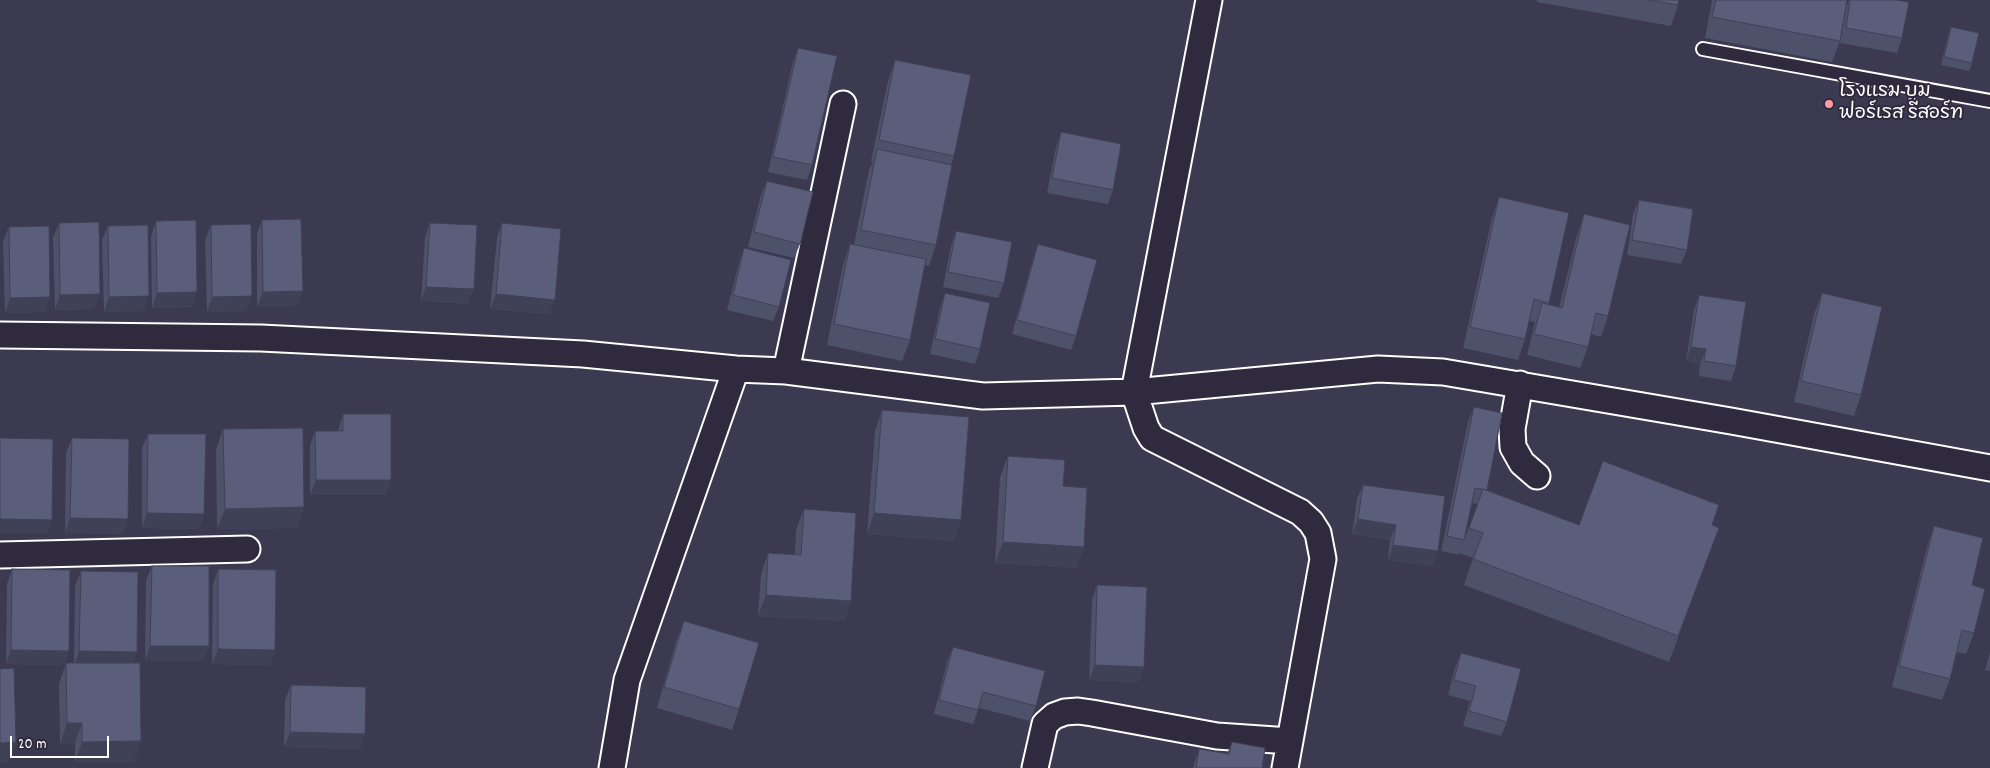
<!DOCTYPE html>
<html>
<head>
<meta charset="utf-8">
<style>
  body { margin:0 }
  #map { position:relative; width:1990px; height:768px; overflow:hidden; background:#3c3a50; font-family:Dekko,sans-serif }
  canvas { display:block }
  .scale { position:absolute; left:10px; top:736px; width:99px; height:22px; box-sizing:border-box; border:2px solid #fff; border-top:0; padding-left:6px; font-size:15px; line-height:18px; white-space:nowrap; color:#fff; -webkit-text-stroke:4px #2f2a3d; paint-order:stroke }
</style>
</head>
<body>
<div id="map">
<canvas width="1990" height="768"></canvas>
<div class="scale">20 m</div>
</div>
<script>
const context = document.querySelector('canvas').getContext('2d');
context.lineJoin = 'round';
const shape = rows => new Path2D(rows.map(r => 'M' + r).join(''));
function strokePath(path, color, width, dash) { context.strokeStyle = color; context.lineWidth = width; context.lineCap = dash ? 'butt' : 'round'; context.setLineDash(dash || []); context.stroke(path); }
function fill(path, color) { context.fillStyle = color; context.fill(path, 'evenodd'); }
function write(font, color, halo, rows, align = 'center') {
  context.font = font + ' Dekko,"Playpen Sans Thai",sans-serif'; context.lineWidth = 4; context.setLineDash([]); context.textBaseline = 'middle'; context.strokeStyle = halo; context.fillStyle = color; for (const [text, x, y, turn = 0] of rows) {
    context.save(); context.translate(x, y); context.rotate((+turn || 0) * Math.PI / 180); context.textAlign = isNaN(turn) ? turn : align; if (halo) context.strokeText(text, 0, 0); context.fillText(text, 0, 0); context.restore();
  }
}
const lane = shape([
  [1703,49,1990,101]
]);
const street = shape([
  [1209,0,1134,392,1146,428,1152,438,1300,512,1311,522,1318,533,1323,559,1285,768],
  [0,335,261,338,583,354,736,369,786,371,983,396,1134,392,1378,369,1443,372,1731,421,1990,468],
  [786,371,843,104],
  [1520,384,1512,429,1513,447,1522,463,1537,476],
  [0,555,247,549],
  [612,768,627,680,736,369],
  [1035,768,1045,724,1054,716,1065,712,1078,711,1092,713,1217,736,1290,741]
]);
strokePath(lane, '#fff', 16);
strokePath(street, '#fff', 29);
strokePath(lane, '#2f2a3d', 12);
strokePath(street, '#2f2a3d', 25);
fill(shape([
  [1537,0,1679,0,1678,5,1671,26,1537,2],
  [1712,0,1847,0,1840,41,1832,62,1705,38],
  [1849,0,1896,0,1902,38,1897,53,1840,43,1846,7],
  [1951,27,1972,63,1969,71,1941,65,1948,35],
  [798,48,812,165,807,180,768,172,793,62],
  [895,60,954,156,951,165,936,245,929,266,925,265,910,340,902,361,827,345,843,265,850,244,854,245,869,170,873,161,871,161,888,81],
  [1061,132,1113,190,1108,204,1047,193,1056,147],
  [767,181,800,244,794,258,748,247,761,195],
  [1499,197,1549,303,1548,305,1559,308,1577,235,1584,214,1608,316,1601,337,1591,334,1588,347,1580,368,1527,355,1535,322,1529,321,1525,339,1518,360,1463,348,1492,218],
  [1639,200,1687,250,1681,264,1627,255,1633,214],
  [262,220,297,306,257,307,257,234],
  [156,221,192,307,152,308,151,236],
  [59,223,94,309,55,310,53,238],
  [430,223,468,304,421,301,425,237],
  [502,223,555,300,549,314,490,309,497,238],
  [211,225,246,311,207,312,205,240],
  [108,226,144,311,104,312,102,240],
  [9,227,45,312,5,313,3,241],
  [956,231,1004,283,998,298,943,287,951,246],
  [1038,244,1076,336,1071,350,1012,334,1033,259],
  [744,248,779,307,773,321,727,310,739,263],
  [945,293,980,349,975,364,930,354,940,308],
  [1822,293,1861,395,1854,416,1794,402,1814,314],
  [1699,295,1736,366,1731,381,1699,376,1700,364,1686,361,1694,310],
  [1474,407,1486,490,1579,525,1712,525,1719,528,1669,662,1464,585,1473,558,1459,553,1459,555,1441,551,1468,422],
  [1472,503,1478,504,1464,540],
  [882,410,954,541,867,534,875,431],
  [343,414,386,495,310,495,310,445,315,431,338,431],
  [223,429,304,507,297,528,217,529,216,450],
  [148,434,204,514,199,529,142,528,142,448],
  [72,438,123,534,65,533,66,453],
  [1008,456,1063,486,1084,547,1076,568,995,563,1000,477],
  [1363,485,1433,566,1388,560,1390,540,1352,534,1357,499],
  [804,509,851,601,844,621,758,616,761,574,768,553,795,555,796,530],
  [1934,526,1972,585,1974,633,1966,654,1957,652,1950,679,1942,700,1892,687,1927,547],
  [152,566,209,646,203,661,145,661,146,580],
  [12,569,69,651,64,665,6,664,7,584],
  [218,569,275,650,270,665,212,664,213,584],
  [81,571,134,663,141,741,133,762,75,762,75,743,60,744,59,684,66,663,74,663,75,586],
  [1097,585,1144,667,1138,682,1089,680,1092,600],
  [684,621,739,709,732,730,657,708,676,642],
  [953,647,1036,706,1030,721,979,708,973,724,934,714,947,662],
  [1990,652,1990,671,1985,670],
  [1461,653,1507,722,1501,736,1463,726,1470,701,1448,695,1455,668],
  [291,685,365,734,359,749,284,747,285,700],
  [1232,742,1262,768,1193,768,1199,749,1227,754]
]), '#4d516a');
fill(shape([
  [426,287,474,289,468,304,421,301],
  [303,291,297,306,257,307,263,292],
  [197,292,192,307,152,308,157,293],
  [100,294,94,309,55,310,60,295],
  [496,294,555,300,549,314,490,309],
  [149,296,144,311,104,312,109,297],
  [252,296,246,311,207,312,212,297],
  [50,297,45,312,5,313,10,298],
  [1691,347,1706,349,1700,364,1686,361],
  [316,480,391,480,386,495,310,495],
  [304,507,297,528,217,529,225,509],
  [147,513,204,514,199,529,142,528],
  [874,513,961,520,954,541,867,534],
  [70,518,128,519,123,534,65,533],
  [0,519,52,520,46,534,0,534],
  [1358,519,1396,525,1390,540,1352,534],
  [1003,542,1084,547,1076,568,995,563],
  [1393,545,1438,551,1433,566,1388,560],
  [766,595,851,601,844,621,758,616],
  [150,646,209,646,203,661,145,661],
  [218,649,275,650,270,665,212,664],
  [11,650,69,651,64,665,6,664],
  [79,651,137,652,132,667,74,666],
  [1095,665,1144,667,1138,682,1089,680],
  [67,723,82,723,75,743,60,744],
  [290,732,365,734,359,749,284,747],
  [141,741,133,762,75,762,82,742],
  [16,742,8,763,0,763,0,743]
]), '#3f4256');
const building = shape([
  [1649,0,1679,0,1678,5,1649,0],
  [1716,0,1847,0,1840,41,1712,17,1716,0],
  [1850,0,1896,0,1909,2,1902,38,1846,28,1850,0],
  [1951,27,1979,33,1972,63,1944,57,1951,27],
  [798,48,837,56,812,165,773,157,798,48],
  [895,60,971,75,954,156,879,140,895,60],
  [1061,132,1121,144,1113,190,1052,178,1061,132],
  [877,149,952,165,936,245,861,230,877,149],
  [767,181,813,192,800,244,754,232,767,181],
  [1499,197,1569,213,1549,303,1534,299,1525,339,1470,327,1499,197],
  [1639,200,1693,209,1687,250,1632,240,1639,200],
  [1584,214,1630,225,1608,316,1596,313,1588,347,1534,334,1542,303,1562,308,1584,214],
  [301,219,303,291,263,292,262,220,301,219],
  [196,220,197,292,157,293,156,221,196,220],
  [99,222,100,294,60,295,59,223,99,222],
  [430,223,477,225,474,289,426,287,430,223],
  [502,223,561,229,555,300,496,294,502,223],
  [251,224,252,296,212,297,211,225,251,224],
  [148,225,149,296,109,297,108,226,148,225],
  [49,226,50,297,10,298,9,227,49,226],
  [956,231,1012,242,1004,283,948,272,956,231],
  [850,244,926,259,910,340,834,324,850,244],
  [1038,244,1097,260,1076,336,1017,320,1038,244],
  [744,248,791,260,779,307,733,295,744,248],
  [945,293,990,303,980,349,935,339,945,293],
  [1822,293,1882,307,1861,395,1801,381,1822,293],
  [1699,295,1746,302,1736,366,1704,361,1706,349,1691,347,1699,295],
  [1474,407,1502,413,1487,490,1475,488,1464,540,1447,536,1474,407],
  [882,410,969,417,961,520,874,513,882,410],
  [343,414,391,414,391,480,316,480,315,431,343,431,343,414],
  [303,428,304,507,225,509,223,429,303,428],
  [148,434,206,434,204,514,147,513,148,434],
  [0,438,53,439,52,520,0,519,0,438],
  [72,438,129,439,128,519,70,518,72,438],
  [1008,456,1065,460,1063,486,1087,488,1084,547,1003,542,1008,456],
  [1603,461,1719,505,1712,525,1719,528,1678,636,1473,559,1483,533,1469,528,1483,489,1579,525,1603,461],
  [1363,485,1445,496,1438,551,1393,545,1396,525,1358,519,1363,485],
  [804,509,856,513,851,601,766,595,768,553,801,555,804,509],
  [1934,526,1983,538,1972,585,1985,589,1974,633,1962,630,1950,679,1899,666,1934,526],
  [152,566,209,566,209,646,150,646,152,566],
  [12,569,70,570,69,651,11,650,12,569],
  [218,569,276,570,275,650,218,649,218,569],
  [81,571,138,572,137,652,79,651,81,571],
  [1097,585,1147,587,1144,667,1095,665,1097,585],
  [684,621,759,643,739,709,664,687,684,621],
  [953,647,1045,671,1036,706,983,692,978,710,939,700,953,647],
  [1461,653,1521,669,1507,722,1469,711,1476,686,1454,680,1461,653],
  [66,663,140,663,141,741,82,742,82,723,67,723,66,663],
  [14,668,16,742,0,743,0,669,14,668],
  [291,685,366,687,365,734,290,732,291,685],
  [1232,742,1265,748,1262,768,1196,768,1199,749,1229,754,1232,742]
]);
fill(building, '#5a5e7b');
strokePath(building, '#3f4256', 1);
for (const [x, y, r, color] of [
  [1829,104,5,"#ff9aa2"]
]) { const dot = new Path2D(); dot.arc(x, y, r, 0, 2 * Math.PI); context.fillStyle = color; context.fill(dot); strokePath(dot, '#2f2a3d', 2); }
write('19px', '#fff', '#2f2a3d', [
  ["โรงแรม บูม",1839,93],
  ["ฟอร์เรส รีสอร์ท",1839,115]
], 'left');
</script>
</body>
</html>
